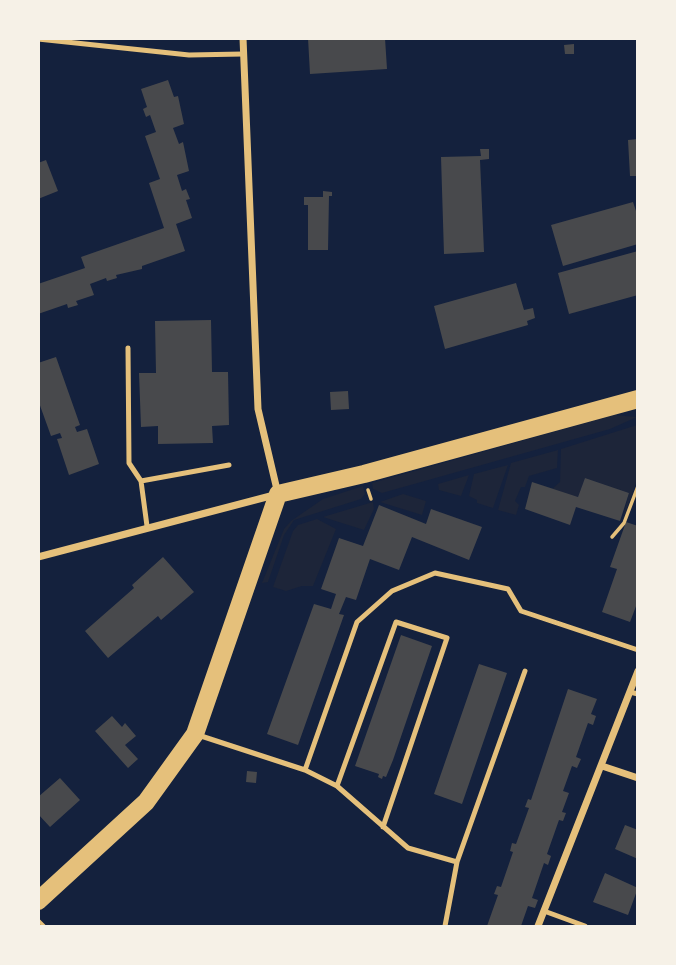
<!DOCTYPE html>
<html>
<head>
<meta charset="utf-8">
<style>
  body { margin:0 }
  #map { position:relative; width:676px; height:965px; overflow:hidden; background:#14213d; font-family:Lato,sans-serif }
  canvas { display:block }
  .frame { position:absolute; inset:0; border:40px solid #f6f1e7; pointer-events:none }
</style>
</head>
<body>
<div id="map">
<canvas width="676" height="965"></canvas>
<div class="frame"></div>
</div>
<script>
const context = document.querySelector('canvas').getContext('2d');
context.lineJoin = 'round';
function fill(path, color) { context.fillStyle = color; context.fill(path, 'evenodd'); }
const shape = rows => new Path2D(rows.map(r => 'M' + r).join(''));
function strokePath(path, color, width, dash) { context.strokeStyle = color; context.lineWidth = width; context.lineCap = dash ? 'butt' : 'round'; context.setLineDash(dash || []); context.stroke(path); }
fill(shape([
  [614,415,637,417,610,429,382,493,373,489,372,483],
  [637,425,637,480,622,522,629,493,585,478,578,497,552,489,560,482,561,449],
  [558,450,557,468,529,476,525,487,521,487,515,501,519,505,516,515,498,510,511,463],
  [508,465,493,508,477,503,477,500,469,496,474,474],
  [469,475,461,496,439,490,438,484],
  [363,486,365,494,361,499,294,520,284,535,268,582,262,583,284,529,291,521,323,499],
  [403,494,426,501,422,515,380,502],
  [373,502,374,509,364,530,323,517],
  [317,519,336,529,313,586,302,586,286,591,273,587,293,531,298,525]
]), '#1d2539');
fill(shape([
  [308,38,385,38,387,69,310,74],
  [574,44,574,54,565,54,564,45],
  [168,80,174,97,178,96,184,124,173,128,179,144,183,142,189,171,177,175,182,191,186,189,190,199,186,200,192,218,176,224,185,251,142,266,142,269,116,275,117,278,107,281,106,278,90,284,94,295,76,301,78,305,68,308,67,304,38,314,38,284,85,268,81,257,164,228,149,183,160,179,145,136,156,132,150,115,146,117,143,109,147,107,141,89],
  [638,139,638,176,630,176,628,140],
  [480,149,489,149,489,159,480,160,484,252,444,254,441,157,481,156],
  [46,160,58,191,38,199,38,163],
  [323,191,332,192,332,196,329,196,328,250,308,250,308,205,304,205,304,197,323,197],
  [633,202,638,217,638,244,563,266,551,225],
  [638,251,638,295,569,314,558,273],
  [516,283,524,310,533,308,535,318,527,321,528,325,445,349,434,306],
  [211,320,212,372,228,372,229,425,212,426,213,443,158,444,158,426,141,427,139,373,156,373,155,321],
  [56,357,80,425,75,427,77,432,87,429,99,464,69,475,57,439,62,438,60,433,51,436,38,400,38,363],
  [348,391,349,409,331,410,330,392],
  [585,478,629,493,620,521,576,507,570,525,525,509,532,482,578,497],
  [379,505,426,524,431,509,482,527,469,560,412,537,399,570,370,559,356,600,346,597,339,614,344,615,298,745,267,734,314,604,331,609,336,594,321,589,339,538,363,546],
  [626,522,638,526,638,601,630,622,602,612,617,569,610,567],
  [163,557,194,592,161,620,158,616,108,658,85,631,134,588,132,585],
  [401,635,432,646,393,760,386,777,383,776,382,779,378,777,379,774,355,766],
  [479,664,507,673,462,804,434,794],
  [568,689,597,699,591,714,596,716,593,725,588,723,576,757,581,759,577,768,572,766,563,791,569,793,562,812,566,813,563,821,559,820,547,854,551,856,548,865,544,863,532,898,538,900,535,908,528,906,521,926,487,926,498,895,494,894,497,886,501,887,513,852,510,851,512,843,516,844,529,808,525,807,528,799,531,800],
  [112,716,122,727,125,723,136,736,125,745,138,759,128,768,95,731],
  [247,771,257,772,256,783,246,782],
  [60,778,80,800,50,827,38,814,38,797],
  [625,825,638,830,638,859,615,849],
  [605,873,638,888,628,915,593,902]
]), '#48494c');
strokePath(shape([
  [368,490,371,499],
  [612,537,624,523,638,486],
  [38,920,44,926]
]), '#e5c07b', 3.5);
strokePath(shape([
  [38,39,189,55,243,54],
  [128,348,129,463,141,481],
  [147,526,141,481,229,465],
  [630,692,638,694],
  [198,735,305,770,337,786,408,848,457,862,445,926],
  [305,770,357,622,392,591,435,573,508,589,521,611,638,650],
  [337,786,396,622,447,638,383,827],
  [457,862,525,671],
  [544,911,585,926]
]), '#e5c07b', 5);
strokePath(shape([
  [38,557,278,494,258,409,243,38],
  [602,766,638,778],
  [538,926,638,671]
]), '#e5c07b', 7);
strokePath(shape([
  [38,901,146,802,195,734,278,494,364,474,638,399]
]), '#e5c07b', 18);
</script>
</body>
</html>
